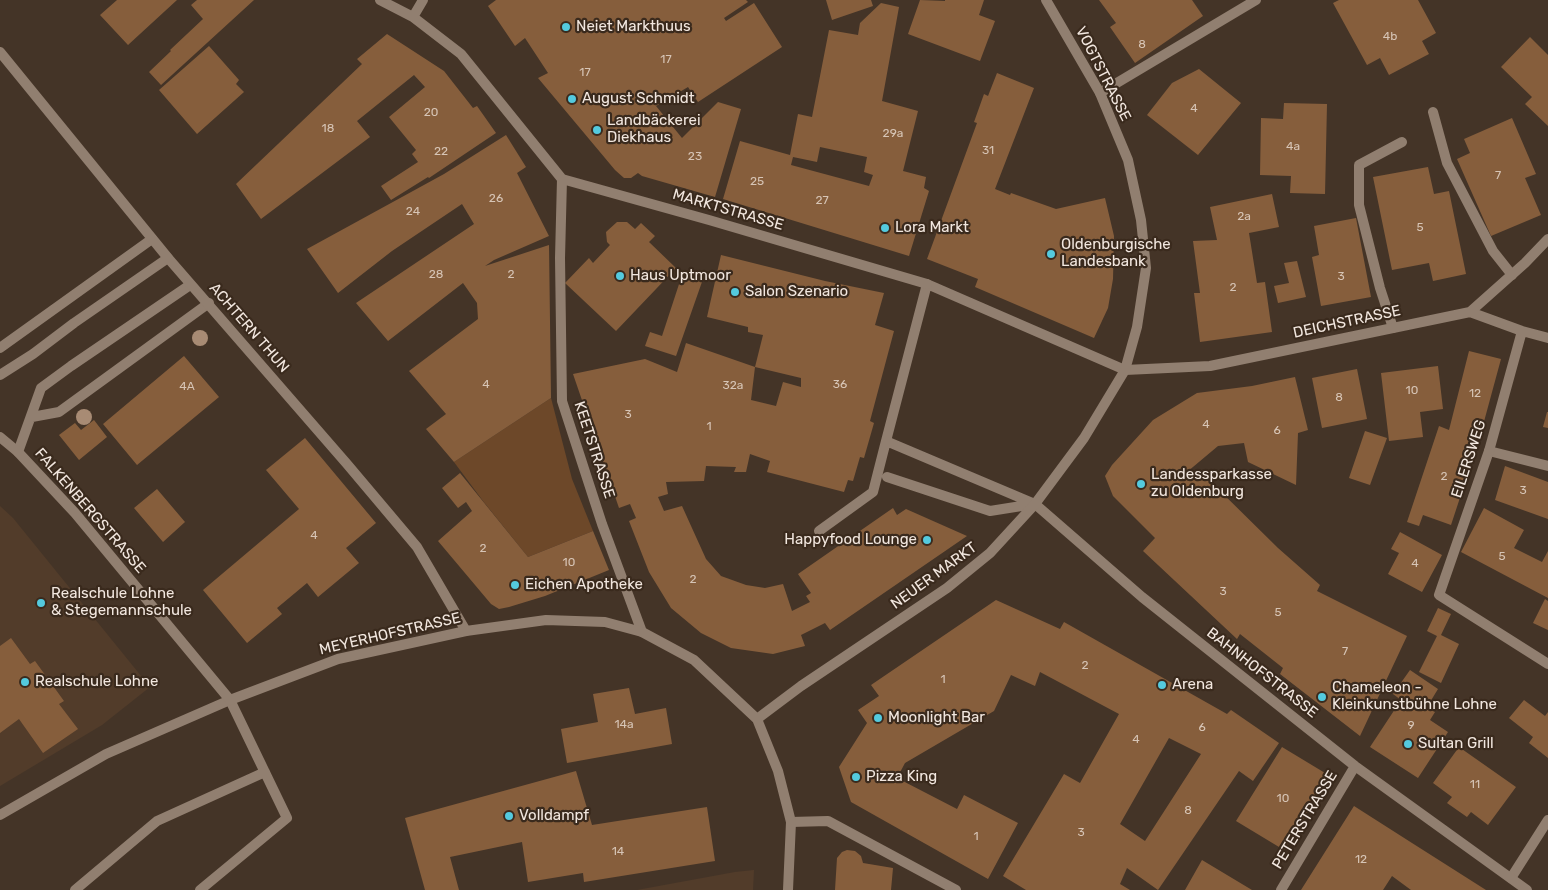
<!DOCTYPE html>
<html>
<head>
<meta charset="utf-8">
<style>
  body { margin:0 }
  canvas { display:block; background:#443427 }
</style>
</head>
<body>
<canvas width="1548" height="890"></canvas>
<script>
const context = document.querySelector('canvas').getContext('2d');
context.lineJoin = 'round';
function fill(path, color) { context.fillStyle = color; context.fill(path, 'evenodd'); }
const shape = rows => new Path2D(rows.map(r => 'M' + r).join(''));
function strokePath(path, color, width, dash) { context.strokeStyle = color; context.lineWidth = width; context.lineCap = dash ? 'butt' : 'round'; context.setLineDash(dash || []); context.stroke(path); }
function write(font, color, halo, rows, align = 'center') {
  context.font = font + ' Rubik,sans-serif'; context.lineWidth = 4.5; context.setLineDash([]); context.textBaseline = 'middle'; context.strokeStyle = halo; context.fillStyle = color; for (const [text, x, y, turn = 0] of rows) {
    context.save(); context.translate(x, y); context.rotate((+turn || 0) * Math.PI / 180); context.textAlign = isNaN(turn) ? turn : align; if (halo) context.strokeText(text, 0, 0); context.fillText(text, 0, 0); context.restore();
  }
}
fill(shape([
  [0,506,13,518,150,687,102,725,0,786],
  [754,870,753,890,637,890,735,872]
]), '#523c2a');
fill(shape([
  [551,398,572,479,593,531,528,557,483,501,454,462]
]), '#6d4829');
fill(shape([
  [117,0,177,0,128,45,100,15],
  [197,0,254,0,161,85,149,72,171,51,170,50,203,19,191,5],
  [496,0,746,0,748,2,724,18,726,21,754,3,782,47,698,102,688,87,656,106,682,138,718,102,741,109,715,197,642,176,638,173,631,178,624,178,615,170,538,78,548,73,525,38,515,46,488,6],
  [826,0,871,0,873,6,832,20],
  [920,0,945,1,945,0,984,0,979,15,995,21,980,61,908,34],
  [1099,0,1192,0,1203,16,1135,63,1110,27,1116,23],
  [1339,0,1418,0,1436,33,1422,41,1429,54,1389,75,1380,58,1367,65,1333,3],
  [881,3,899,7,882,101,918,111,903,171,926,177,924,188,929,191,909,256,723,199,740,141,790,155,798,114,812,117,829,30,858,35,860,23],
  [820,147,867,157,864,172,873,175,869,186,791,165,793,157,817,162],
  [387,34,444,71,473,108,477,106,496,133,429,178,428,177,391,200,381,186,418,162,412,154,416,150,389,117,425,87,414,75,357,121,370,137,261,219,236,184,362,64,357,59],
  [1530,37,1548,55,1548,126,1525,104,1532,97,1501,67],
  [209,46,239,80,236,84,244,92,197,134,159,90],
  [1199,69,1241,103,1198,155,1147,115,1172,83],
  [997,73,1034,88,995,189,1010,195,1011,193,1056,209,1105,198,1114,236,1113,279,1108,308,1094,338,975,287,978,279,927,259,977,123,974,122,984,94,988,96],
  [1284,103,1327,104,1325,194,1290,193,1291,176,1260,175,1261,118,1283,119],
  [1512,118,1536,174,1525,178,1541,215,1491,236,1457,159,1470,153,1464,139],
  [506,135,526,167,517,173,549,236,494,260,485,266,549,245,551,398,454,462,426,429,446,414,409,371,478,319,477,303,463,283,388,341,356,303,474,224,462,204,392,251,338,293,307,249,444,174],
  [1428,167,1434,194,1449,191,1466,274,1433,281,1429,263,1392,270,1373,177],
  [1272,194,1279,227,1249,233,1257,283,1265,282,1272,332,1200,342,1194,293,1200,293,1193,241,1217,240,1210,207],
  [1356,218,1371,297,1321,306,1312,257,1319,255,1314,226],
  [617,222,627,222,635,229,641,223,655,236,649,242,676,268,616,331,565,283,589,258,593,263,610,245,607,242,606,232],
  [721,255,825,281,884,293,875,325,894,331,870,421,874,423,864,458,860,457,853,481,848,480,844,492,767,472,770,461,750,454,746,472,734,472,736,467,706,466,704,481,666,482,668,494,658,497,664,511,682,506,706,559,721,576,746,585,765,588,783,584,792,611,810,602,806,596,811,593,798,574,893,508,897,515,906,509,967,536,830,630,825,623,801,635,805,646,773,654,731,648,701,633,671,608,649,572,629,521,636,518,630,504,619,508,573,374,645,359,677,372,686,343,755,367,751,400,776,406,783,382,801,387,801,378,755,367,763,335,748,332,748,327,707,317],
  [1297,261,1306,297,1278,303,1274,286,1289,283,1284,263],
  [683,272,703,279,676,356,645,346,650,332,662,336],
  [1469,351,1501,359,1479,440,1451,525,1423,515,1419,526,1407,522,1439,426,1449,430],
  [184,356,219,397,137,465,103,424],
  [1438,366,1443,409,1420,412,1423,437,1389,441,1381,373],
  [1357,369,1367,419,1322,428,1312,378],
  [1295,377,1308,430,1298,433,1296,485,1248,462,1244,443,1218,446,1187,472,1211,482,1278,548,1320,585,1317,591,1407,636,1360,736,1280,674,1283,668,1240,634,1237,639,1143,551,1155,538,1113,496,1105,476,1112,465,1153,420,1197,393,1252,386],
  [1547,412,1548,412,1548,428,1543,427],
  [94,420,107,437,79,460,59,435,75,423,81,430],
  [1365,431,1387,438,1370,485,1349,478],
  [305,438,376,523,346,548,359,563,318,597,307,583,277,608,282,614,247,643,203,590,299,509,266,470],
  [1505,466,1548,482,1548,519,1495,500],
  [460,473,528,557,593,531,609,570,545,596,509,607,499,609,491,604,438,541,472,511,466,502,458,508,442,488],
  [157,489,185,522,163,542,134,508],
  [1484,508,1524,530,1514,548,1542,562,1548,551,1548,598,1461,552],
  [1400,532,1442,555,1422,592,1388,574,1399,553,1391,549],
  [1545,599,1548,601,1548,630,1533,623],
  [996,600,1060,629,1064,622,1227,714,1231,710,1279,743,1253,781,1239,771,1158,890,1127,868,1120,884,1130,890,1026,890,1003,876,1064,774,1080,783,1119,714,1040,672,1035,686,1011,675,994,711,905,763,897,778,957,809,964,795,1018,823,988,879,851,802,839,767,867,723,858,710,879,696,871,685],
  [1169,738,1201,754,1145,841,1120,824],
  [1438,608,1451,614,1441,635,1459,644,1441,683,1419,672,1437,636,1427,631],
  [11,638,30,664,35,661,64,701,59,704,78,729,43,753,19,719,0,733,0,646],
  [1410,670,1438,689,1427,707,1435,712,1430,720,1448,732,1418,778,1370,747,1401,700,1393,694],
  [629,688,635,714,666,708,672,744,567,763,561,729,598,722,593,694],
  [1524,700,1545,716,1548,712,1548,758,1529,743,1533,737,1509,718],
  [1282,747,1330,776,1284,850,1236,821],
  [1459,747,1516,787,1488,825,1471,812,1467,817,1447,803,1452,797,1433,783],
  [576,771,592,825,707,807,715,861,584,882,583,873,528,882,522,842,450,857,459,890,425,890,405,818],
  [1354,806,1412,843,1486,890,1411,890,1392,876,1383,890,1301,890],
  [847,850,855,851,861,856,863,863,893,868,891,890,835,890,837,858,842,852],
  [1202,860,1252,890,1185,890]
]), '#865e3c');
strokePath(shape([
  [1433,112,1447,163,1493,251,1512,275],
  [1393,328,1380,288,1359,205,1359,165,1402,142],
  [0,348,152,239],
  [0,375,33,354,74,323,168,258],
  [32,417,59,412,209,303],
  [1489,451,1548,466],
  [18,452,41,388,71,366,190,285],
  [887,477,990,511,1034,504],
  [1035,504,886,441,927,284,1125,370],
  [819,531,873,492,886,441],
  [1511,878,1548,820],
  [75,890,157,821,265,772],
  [200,890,287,818,230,700]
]), '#917f70', 10);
strokePath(shape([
  [380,0,413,17,461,54,562,179,709,220,927,284],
  [413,17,423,0],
  [562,179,560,258,562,401,602,524,642,632]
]), '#917f70', 10);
strokePath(shape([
  [0,52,168,258,347,464,417,547,466,631],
  [1100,93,1256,0],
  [1470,312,1522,331,1548,338],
  [1522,331,1489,451,1439,595,1548,664],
  [1125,370,1210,366,1470,312,1525,263,1548,239],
  [1035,504,1142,597,1355,766,1527,890],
  [0,815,106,754,230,700],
  [791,822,828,821,956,890],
  [1281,890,1355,766]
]), '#917f70', 10);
strokePath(shape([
  [0,437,18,452,75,513,230,700,338,659,466,631,546,620,605,622,642,632,694,660,757,719,778,771,791,822,788,890],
  [757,719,801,686,947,588,990,553,1035,504,1084,438,1125,370,1137,327,1146,268,1141,220,1128,160,1100,93,1046,0]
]), '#917f70', 10);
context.fillStyle = '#a88b74';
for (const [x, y] of [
  [200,338],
  [84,417]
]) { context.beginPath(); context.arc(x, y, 8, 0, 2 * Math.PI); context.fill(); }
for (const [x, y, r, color] of [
  [566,27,5,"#54cade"],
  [572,99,5,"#54cade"],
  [597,130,5,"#54cade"],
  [885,228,5,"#54cade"],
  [1051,254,5,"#54cade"],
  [620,276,5,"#54cade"],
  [735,292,5,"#54cade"],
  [1141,484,5,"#54cade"],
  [927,540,5,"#54cade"],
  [515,585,5,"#54cade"],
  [41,603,5,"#54cade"],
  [25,682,5,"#54cade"],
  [1162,685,5,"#54cade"],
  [1322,697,5,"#54cade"],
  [878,718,5,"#54cade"],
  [1408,744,5,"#54cade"],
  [856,777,5,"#54cade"],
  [509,816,5,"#54cade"]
]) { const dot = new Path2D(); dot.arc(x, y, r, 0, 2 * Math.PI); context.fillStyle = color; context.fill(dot); strokePath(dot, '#3a2a1d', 2); }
write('12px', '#d7c5b6', null, [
  ["4b",1390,37],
  ["8",1142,45],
  ["17",666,60],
  ["17",585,73],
  ["4",1194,109],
  ["20",431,113],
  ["18",328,129],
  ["29a",893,134],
  ["4a",1293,147],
  ["31",988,151],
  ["22",441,152],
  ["23",695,157],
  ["7",1498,176],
  ["25",757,182],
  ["26",496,199],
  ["27",822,201],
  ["24",413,212],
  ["2a",1244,217],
  ["5",1420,228],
  ["28",436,275],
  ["2",511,275],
  ["3",1341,277],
  ["2",1233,288],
  ["4",486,385],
  ["36",840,385],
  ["32a",733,386],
  ["4A",187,387],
  ["10",1412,391],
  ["12",1475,394],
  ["8",1339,398],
  ["3",628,415],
  ["4",1206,425],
  ["1",709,427],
  ["6",1277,431],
  ["2",1444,477],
  ["3",1523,491],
  ["4",314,536],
  ["2",483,549],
  ["5",1502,557],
  ["10",569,563],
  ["4",1415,564],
  ["2",693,580],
  ["3",1223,592],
  ["5",1278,613],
  ["7",1345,652],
  ["2",1085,666],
  ["1",943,680],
  ["14a",624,725],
  ["9",1411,726],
  ["6",1202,728],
  ["4",1136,740],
  ["11",1475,785],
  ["10",1283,799],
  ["8",1188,811],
  ["3",1081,833],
  ["1",976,837],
  ["14",618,852],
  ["12",1361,860]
]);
write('15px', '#f2e7df', '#3a2a1d', [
  ["Neiet Markthuus",576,27],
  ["August Schmidt",582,99],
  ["Landbäckerei",607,121],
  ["Diekhaus",607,138],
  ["Lora Markt",895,228],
  ["Oldenburgische",1061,245],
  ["Landesbank",1061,262],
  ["Haus Uptmoor",630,276],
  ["Salon Szenario",745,292],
  ["Landessparkasse",1151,475],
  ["zu Oldenburg",1151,492],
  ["Happyfood Lounge",917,540,"right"],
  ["Eichen Apotheke",525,585],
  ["Realschule Lohne",51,594],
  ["& Stegemannschule",51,611],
  ["Realschule Lohne",35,682],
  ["Arena",1172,685],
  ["Chameleon -",1332,688],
  ["Kleinkunstbühne Lohne",1332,705],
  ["Moonlight Bar",888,718],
  ["Sultan Grill",1418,744],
  ["Pizza King",866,777],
  ["Volldampf",519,816]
], 'left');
write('15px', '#f2e7df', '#3a2a1d', [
  ["VOGTSTRASSE",1103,74,63],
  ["MARKTSTRASSE",728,210,16],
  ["DEICHSTRASSE",1347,322,-12],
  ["ACHTERN THUN",249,328,49],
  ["KEETSTRASSE",594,450,72],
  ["EILERSWEG",1469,459,-72],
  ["FALKENBERGSTRASSE",90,511,49],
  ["NEUER MARKT",934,576,-36],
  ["MEYERHOFSTRASSE",390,634,-13],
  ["BAHNHOFSTRASSE",1262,673,38],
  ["PETERSTRASSE",1305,820,-59]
]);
</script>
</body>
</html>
